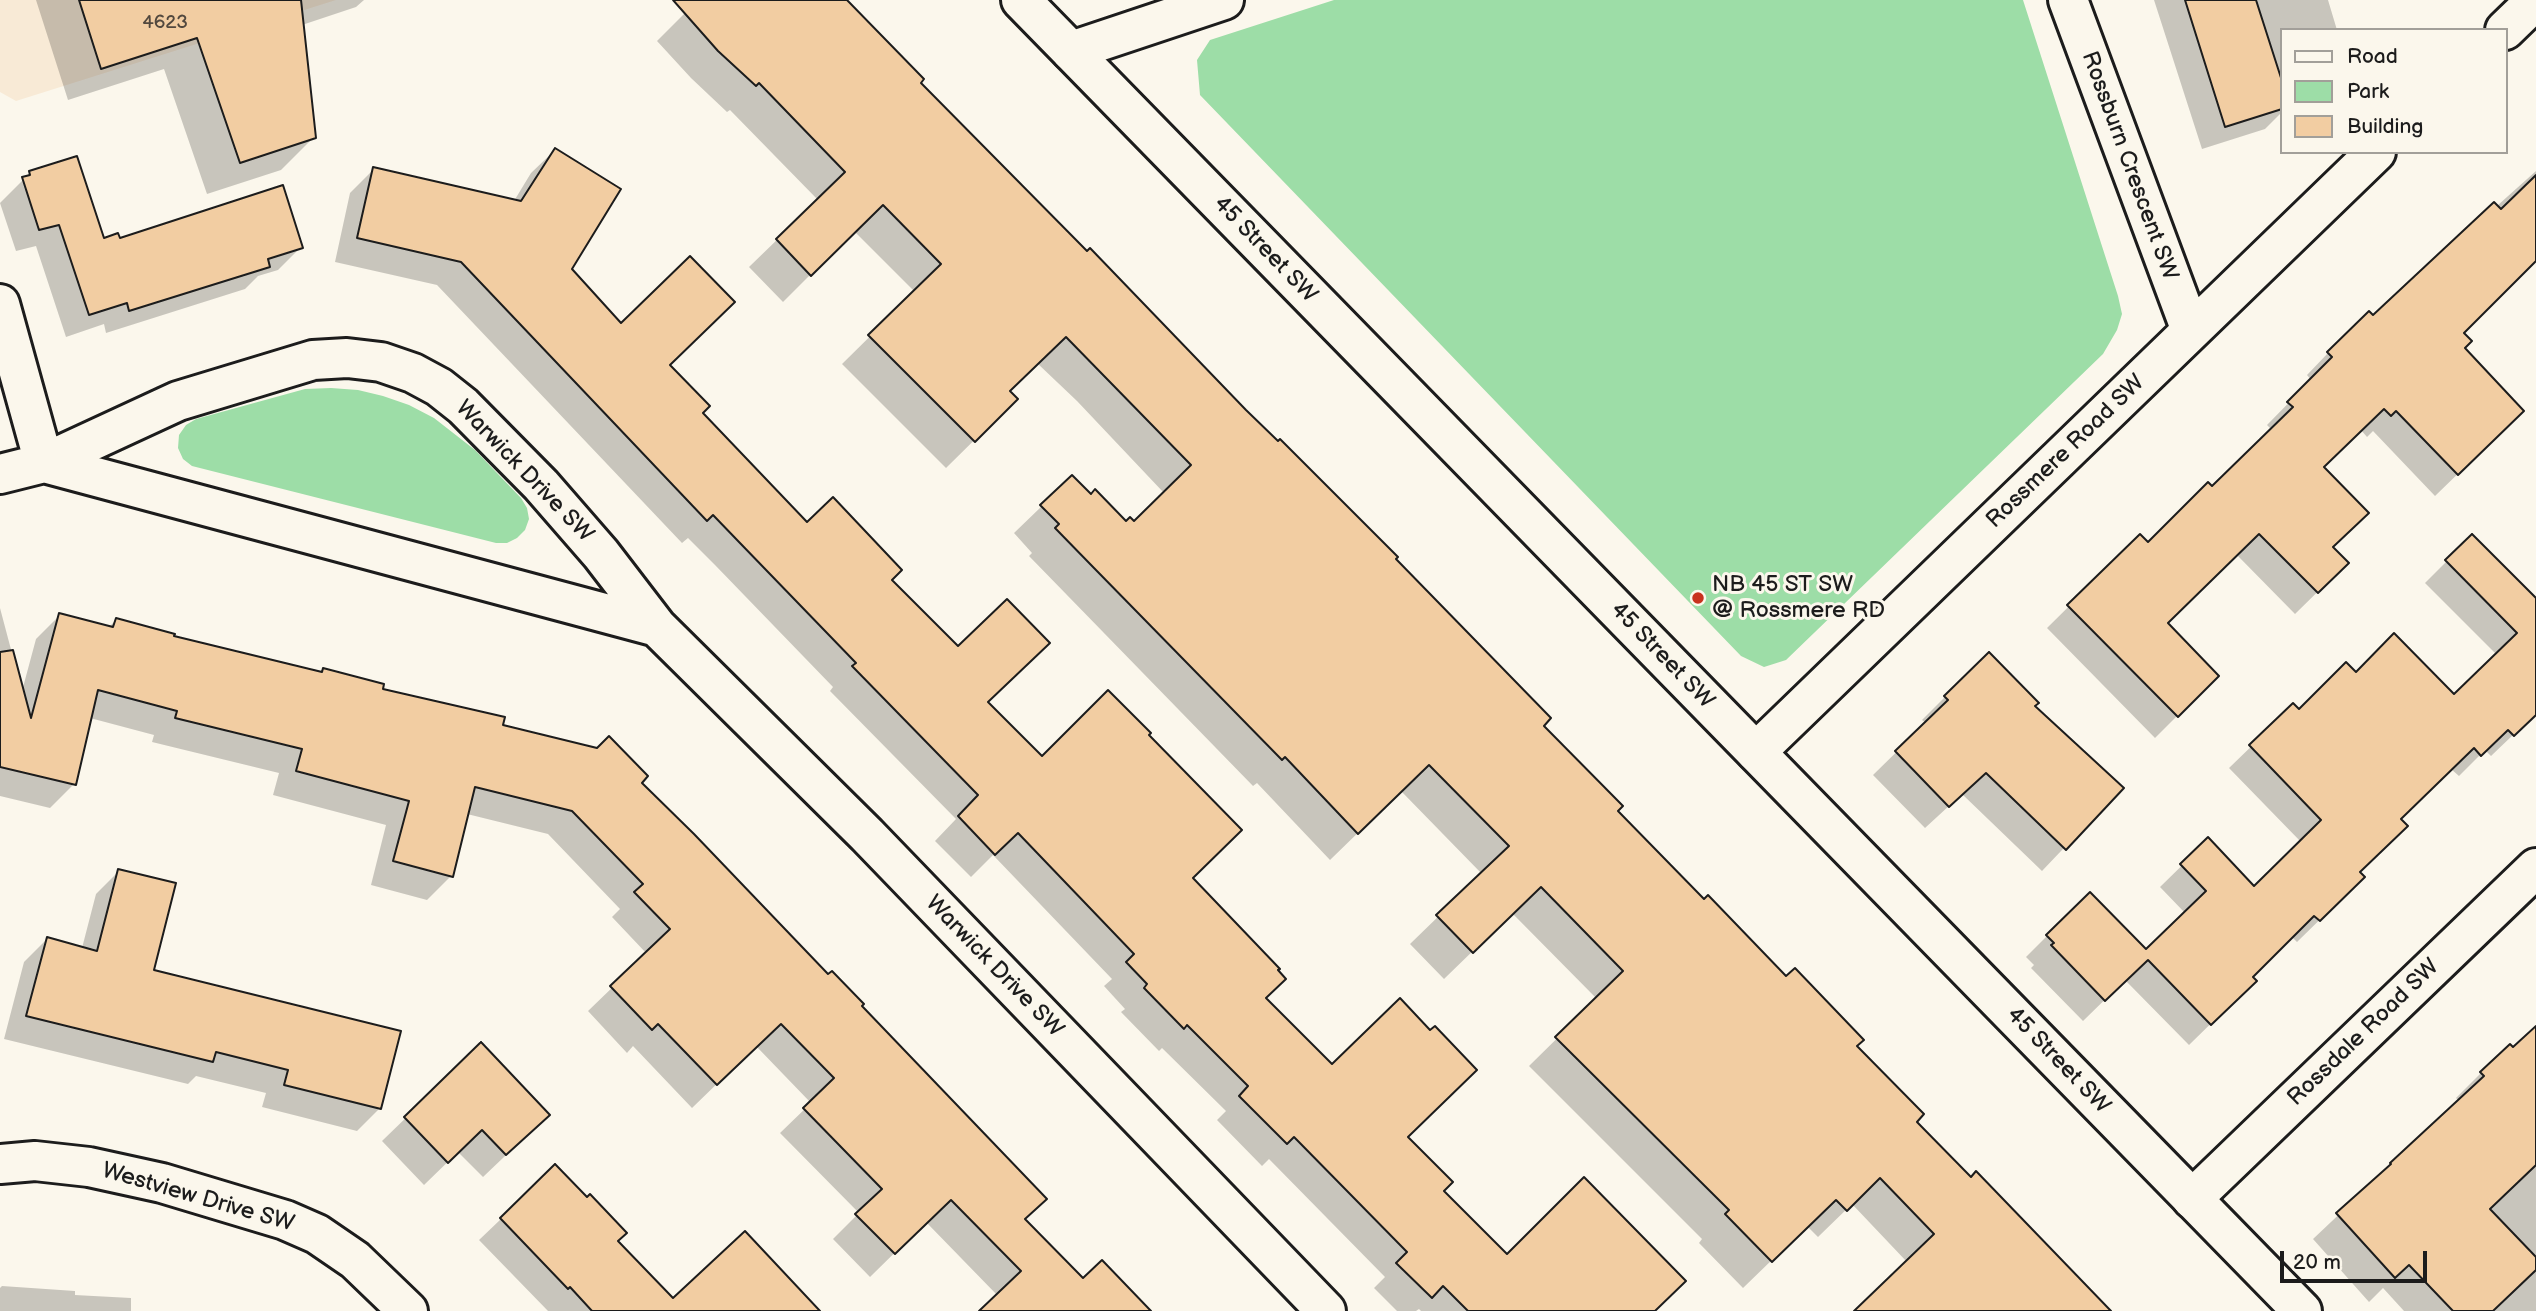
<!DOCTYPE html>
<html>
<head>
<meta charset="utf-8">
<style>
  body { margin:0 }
  #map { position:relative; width:2536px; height:1311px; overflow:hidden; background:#fbf7ec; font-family:"Balsamiq Sans",sans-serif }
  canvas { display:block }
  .legend { position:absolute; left:2280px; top:28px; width:228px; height:126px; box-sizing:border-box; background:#fbf7ec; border:2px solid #a29f99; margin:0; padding:9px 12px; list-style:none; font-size:21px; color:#1c1c1c }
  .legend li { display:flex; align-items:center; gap:14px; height:35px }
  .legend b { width:35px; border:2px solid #a29f99 }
  .scale { position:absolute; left:2280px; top:1251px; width:147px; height:32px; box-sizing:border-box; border:4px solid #1c1c1c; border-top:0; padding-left:9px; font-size:21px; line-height:24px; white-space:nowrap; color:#1c1c1c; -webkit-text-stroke:5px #fbf7ec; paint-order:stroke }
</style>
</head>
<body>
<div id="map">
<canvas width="2536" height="1311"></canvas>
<ul class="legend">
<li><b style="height:9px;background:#fbf7ec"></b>Road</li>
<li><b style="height:19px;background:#9ddda7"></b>Park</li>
<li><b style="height:19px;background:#f2cda2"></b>Building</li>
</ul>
<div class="scale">20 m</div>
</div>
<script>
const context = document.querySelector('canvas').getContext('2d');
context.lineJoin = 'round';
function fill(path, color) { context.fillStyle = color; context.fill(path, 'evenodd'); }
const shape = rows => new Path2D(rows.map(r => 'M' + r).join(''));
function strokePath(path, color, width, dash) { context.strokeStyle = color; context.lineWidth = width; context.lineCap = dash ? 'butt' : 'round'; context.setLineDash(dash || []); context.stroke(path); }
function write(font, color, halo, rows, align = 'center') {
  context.font = font + ' "Balsamiq Sans",sans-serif'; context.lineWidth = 6; context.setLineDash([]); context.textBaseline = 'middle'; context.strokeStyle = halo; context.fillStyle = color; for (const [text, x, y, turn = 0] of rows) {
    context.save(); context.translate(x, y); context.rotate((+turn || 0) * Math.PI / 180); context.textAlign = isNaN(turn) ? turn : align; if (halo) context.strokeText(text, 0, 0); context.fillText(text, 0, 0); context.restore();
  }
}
fill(shape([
  [0,0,336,0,16,101,0,92]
]), '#f8ead6');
fill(shape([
  [1334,0,2023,0,2118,296,2122,314,2117,330,2103,354,1786,660,1764,667,1741,656,1200,95,1197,60,1210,40],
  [331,388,358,390,383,396,409,405,434,418,475,450,521,498,527,508,529,519,525,530,517,538,507,543,496,543,192,466,183,459,178,448,179,435,186,425,196,419,305,389]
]), '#9ddda7');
fill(shape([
  [36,0,364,0,356,7,302,25,314,137,281,170,207,194,164,69,68,100],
  [698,0,841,0,918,83,1393,559,1616,811,1704,901,1855,1046,1914,1122,1971,1179,2111,1311,1856,1311,1907,1262,1852,1204,1818,1237,1807,1226,1743,1288,1699,1243,1702,1239,1529,1066,1597,999,1512,913,1444,979,1410,944,1482,874,1401,791,1330,860,1257,783,1253,786,1029,556,1032,553,1014,533,1042,506,1091,496,1126,524,1134,524,1164,493,1077,401,1037,363,1008,391,1016,399,946,468,842,364,915,292,854,231,783,302,749,267,818,200,730,110,727,112,691,78,657,41],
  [2154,0,2328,0,2337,30,2282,30,2282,73,2278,74,2282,87,2282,112,2265,129,2202,149],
  [555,150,569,270,621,326,668,365,700,413,807,524,889,580,986,702,1042,759,1191,878,1264,998,1406,1137,1442,1191,1507,1257,1653,1311,1421,1311,1419,1309,1416,1311,1397,1311,1374,1288,1385,1277,1269,1159,1262,1166,1217,1120,1226,1111,1162,1048,1159,1051,1121,1012,1125,1009,1104,986,1112,979,993,855,971,877,935,841,956,819,830,691,833,687,715,565,688,538,682,543,437,285,335,262,350,193,374,169,514,201,531,173],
  [2536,171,2536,259,2461,333,2462,348,2500,433,2435,496,2373,431,2367,437,2361,430,2322,467,2331,547,2347,563,2295,614,2236,554,2166,623,2217,676,2155,738,2047,628,2140,536,2148,544,2212,488,2272,430,2267,425,2311,380,2307,375,2328,353,2373,317],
  [30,173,103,241,301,247,278,270,258,276,245,289,106,333,104,324,66,337,36,246,16,251,0,203],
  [2472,536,2536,600,2536,713,2491,756,2485,750,2459,776,2451,769,2399,819,2358,873,2341,899,2297,942,2291,936,2251,977,2233,1002,2189,1045,2125,980,2083,1021,2031,968,2034,965,2026,957,2047,936,2146,952,2186,914,2160,887,2208,840,2254,889,2301,842,2229,768,2293,706,2299,712,2356,674,2454,696,2497,655,2425,583],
  [0,608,22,691,36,639,60,615,108,628,116,620,172,637,320,674,324,670,381,690,500,726,639,783,828,977,860,1006,1023,1219,1083,1281,1148,1311,983,1311,998,1296,926,1222,870,1277,833,1239,859,1213,780,1133,811,1103,756,1046,692,1108,633,1046,627,1053,588,1011,647,954,612,917,620,909,548,834,467,814,451,876,427,900,371,885,386,825,273,795,279,773,152,742,154,735,90,718,74,784,50,808,0,796],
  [1945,697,2121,788,2042,871,1962,794,1925,828,1873,775,1926,723,1922,720],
  [119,871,152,971,380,1108,357,1131,262,1107,266,1093,196,1076,188,1084,4,1039,24,962,47,939,82,948,96,894],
  [2536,1028,2536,1311,2404,1311,2383,1288,2369,1302,2313,1239,2459,1101,2456,1098,2481,1073,2510,1046,2513,1049],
  [481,1045,525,1137,483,1177,458,1152,424,1185,382,1141],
  [501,1219,616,1242,673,1301,805,1311,548,1311,479,1240],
  [2,1286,75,1291,75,1295,131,1298,131,1311,0,1311,0,1288]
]), '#0003');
const building = shape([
  [79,0,301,0,316,138,240,163,197,38,101,69,79,0],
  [673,0,847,0,924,79,921,83,1087,251,1090,248,1246,410,1278,441,1280,439,1398,557,1396,559,1551,718,1544,726,1623,806,1618,811,1704,899,1708,895,1786,976,1795,968,1864,1040,1857,1046,1924,1114,1917,1122,1971,1177,1976,1171,2111,1311,1854,1311,1934,1234,1880,1178,1847,1211,1836,1200,1772,1262,1725,1214,1729,1210,1555,1037,1623,971,1541,887,1473,953,1436,915,1509,846,1429,765,1358,834,1285,757,1282,760,1094,568,1055,528,1059,524,1040,505,1072,475,1091,494,1095,489,1126,521,1130,517,1134,521,1191,465,1066,337,1010,391,1018,399,975,442,868,335,941,264,883,205,811,276,776,239,845,172,759,83,756,86,718,51,673,0],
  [2185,0,2256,0,2282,81,2282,109,2225,127,2185,0],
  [555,148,621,189,572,269,621,323,690,256,735,302,670,365,710,406,703,413,807,522,833,497,902,570,892,580,958,646,1007,599,1050,643,988,702,1042,756,1108,690,1151,733,1149,735,1242,830,1193,878,1280,969,1278,970,1286,979,1266,998,1332,1064,1400,998,1430,1030,1435,1026,1477,1070,1408,1137,1453,1182,1444,1191,1507,1254,1584,1177,1686,1281,1655,1311,1468,1311,1443,1286,1432,1298,1396,1263,1407,1252,1294,1137,1287,1144,1239,1096,1248,1086,1187,1025,1184,1029,1144,988,1147,984,1126,962,1134,954,1018,833,995,855,958,816,978,795,852,666,856,663,739,542,713,515,707,521,461,262,357,238,373,167,521,201,555,148],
  [77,156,104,238,118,233,120,238,283,185,303,248,268,259,270,267,209,286,129,311,127,303,89,315,59,225,39,230,22,177,30,175,29,171,77,156],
  [2536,175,2536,261,2464,333,2472,341,2465,348,2524,411,2458,475,2396,411,2391,416,2384,409,2324,467,2369,513,2333,547,2349,563,2318,593,2259,534,2168,623,2219,676,2178,717,2067,605,2140,534,2148,542,2208,482,2212,486,2293,407,2287,402,2332,357,2327,352,2369,311,2373,315,2494,202,2501,209,2536,175],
  [2472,534,2536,598,2536,715,2514,736,2508,730,2481,756,2474,748,2401,819,2408,826,2360,872,2365,877,2320,921,2314,916,2253,977,2257,981,2211,1025,2148,960,2105,1001,2051,945,2054,943,2046,935,2090,892,2146,949,2206,891,2180,864,2208,837,2254,886,2321,820,2249,745,2293,703,2299,709,2346,662,2356,672,2394,633,2454,694,2517,633,2445,560,2472,534],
  [59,613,113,627,116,618,175,634,174,636,322,672,323,668,384,684,383,689,505,717,503,725,597,748,609,736,648,776,642,783,694,834,828,974,832,971,864,1004,862,1006,1047,1199,1025,1219,1083,1278,1102,1260,1151,1311,979,1311,1021,1271,951,1200,895,1254,855,1214,882,1189,803,1108,834,1078,781,1024,717,1085,658,1024,652,1030,610,986,670,929,634,892,643,884,572,811,475,787,453,877,393,861,409,801,296,771,302,749,175,718,177,711,98,690,76,785,0,767,0,652,13,650,31,718,59,613],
  [1989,652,2039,703,2035,706,2124,788,2066,850,1986,773,1949,807,1895,751,1948,700,1944,696,1989,652],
  [118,869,176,883,154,970,401,1031,381,1109,284,1085,288,1070,216,1052,213,1062,26,1016,47,937,97,951,118,869],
  [2536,1026,2536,1165,2490,1209,2536,1257,2536,1270,2493,1311,2453,1311,2409,1265,2395,1278,2336,1213,2391,1164,2390,1163,2484,1076,2480,1072,2510,1044,2513,1047,2536,1026],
  [481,1042,550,1115,506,1155,482,1130,448,1163,404,1117,481,1042],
  [555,1164,587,1197,590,1194,627,1233,618,1241,673,1298,745,1231,820,1311,592,1311,570,1287,568,1289,500,1218,555,1164]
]);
fill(building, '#f2cda2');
strokePath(building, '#1c1c1c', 2);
const street = shape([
  [2068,0,2191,331],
  [2505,30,2536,0],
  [1071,51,1224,0],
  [0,304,44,463],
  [44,463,657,627],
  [0,474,44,463,178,401,313,360,347,358,381,362,413,373,439,387,463,406,541,485,601,554,657,627,867,835,1326,1311],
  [1756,752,2376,152],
  [0,1164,35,1161,89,1167,162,1183,285,1220,317,1234,355,1260,408,1311],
  [2192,1199,2536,868]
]);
const secondary = shape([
  [1021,0,2302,1311]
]);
strokePath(street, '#1c1c1c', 44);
strokePath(secondary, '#1c1c1c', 44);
strokePath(street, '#fbf7ec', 38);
strokePath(secondary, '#fbf7ec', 38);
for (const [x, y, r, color] of [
  [1698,598,7,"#c8321e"]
]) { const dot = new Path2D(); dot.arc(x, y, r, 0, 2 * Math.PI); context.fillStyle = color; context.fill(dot); strokePath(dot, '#fbf7ec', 2.5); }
write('19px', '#52483e', null, [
  ["4623",165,23]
]);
write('23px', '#1c1c1c', '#fbf7ec', [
  ["Rossburn Crescent SW",2129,166,70],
  ["45 Street SW",1265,250,46],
  ["Rossmere Road SW",2066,452,-44],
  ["Warwick Drive SW",524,472,46],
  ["45 Street SW",1662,656,46],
  ["Warwick Drive SW",994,967,46],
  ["Rossdale Road SW",2364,1033,-44],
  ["45 Street SW",2058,1061,46],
  ["Westview Drive SW",198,1198,16]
]);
write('23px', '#1c1c1c', '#fbf7ec', [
  ["NB 45 ST SW",1712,585],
  ["@ Rossmere RD",1712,611]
], 'left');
</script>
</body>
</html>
